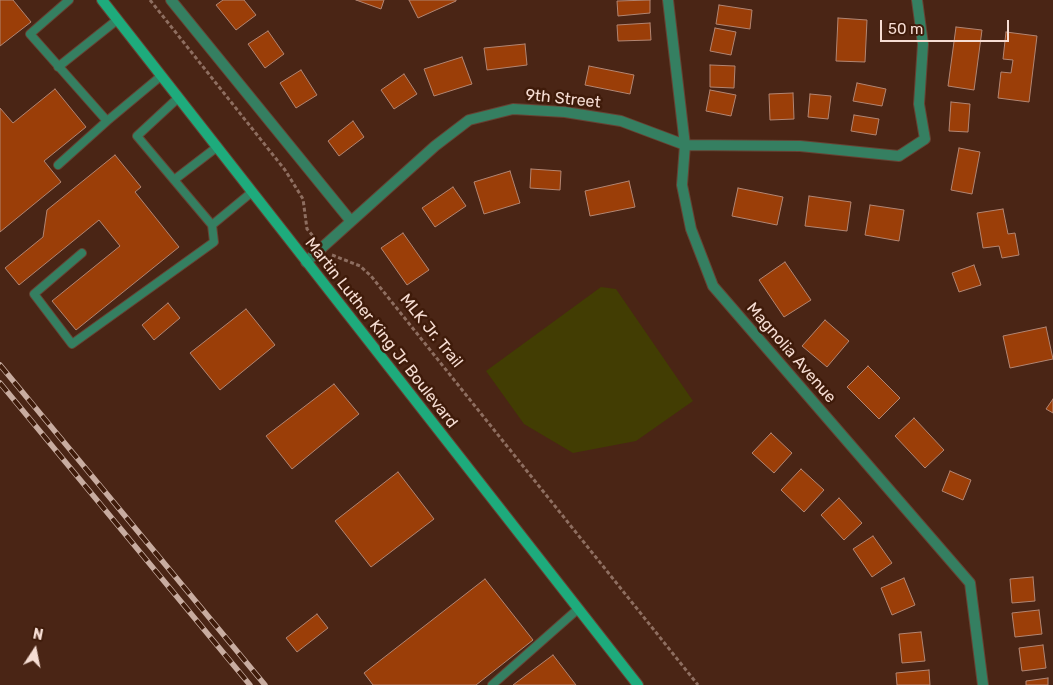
<!DOCTYPE html>
<html>
<head>
<meta charset="utf-8">
<style>
  body { margin:0 }
  #map { position:relative; width:1053px; height:685px; overflow:hidden; background:#4a2515; font-family:Rubik,sans-serif }
  canvas { display:block }
  .north { position:absolute; left:10px; top:625px; width:50px; height:50px; -webkit-text-stroke:4px #3f1b0a; paint-order:stroke; rotate:11deg; font-size:14px; font-weight:700; line-height:20px; text-align:center; color:#f6ddd3 }
  .north::after { content:''; display:block; margin:auto; width:18px; height:22px; background:#f6ddd3; clip-path:polygon(50% 0,100% 100%,50% 72%,0 100%) }
  .scale { position:absolute; left:880px; top:20px; width:129px; height:22px; box-sizing:border-box; border:2px solid #f6ddd3; border-top:0; padding-left:6px; font-size:15px; line-height:18px; white-space:nowrap; color:#f6ddd3; -webkit-text-stroke:4px #3f1b0a; paint-order:stroke }
</style>
</head>
<body>
<div id="map">
<canvas width="1053" height="685"></canvas>
<div class="north">N</div>
<div class="scale">50 m</div>
</div>
<script>
const context = document.querySelector('canvas').getContext('2d');
context.lineJoin = 'round';
function fill(path, color) { context.fillStyle = color; context.fill(path, 'evenodd'); }
const shape = rows => new Path2D(rows.map(r => 'M' + r).join(''));
function strokePath(path, color, width, dash) { context.strokeStyle = color; context.lineWidth = width; context.lineCap = dash ? 'butt' : 'round'; context.setLineDash(dash || []); context.stroke(path); }
function write(font, color, halo, rows, align = 'center') {
  context.font = font + ' Rubik,sans-serif'; context.lineWidth = 5; context.setLineDash([]); context.textBaseline = 'middle'; context.strokeStyle = halo; context.fillStyle = color; for (const [text, x, y, turn = 0] of rows) {
    context.save(); context.translate(x, y); context.rotate((+turn || 0) * Math.PI / 180); context.textAlign = isNaN(turn) ? turn : align; if (halo) context.strokeText(text, 0, 0); context.fillText(text, 0, 0); context.restore();
  }
}
fill(shape([
  [601,287,616,289,693,401,636,441,573,453,524,424,486,371]
]), '#423d03');
const building = shape([
  [0,0,13,0,31,22,0,46,0,0],
  [223,0,244,0,256,15,236,30,216,5,223,0],
  [356,0,384,0,381,9,356,0],
  [409,0,456,0,456,1,418,18,409,0],
  [650,0,650,13,618,16,617,1,650,0],
  [719,5,752,10,750,29,716,24,719,5],
  [838,18,867,20,865,62,836,61,838,18],
  [650,23,651,40,618,41,617,25,650,23],
  [956,27,982,30,974,90,948,86,956,27],
  [715,28,736,32,731,55,710,51,715,28],
  [268,31,284,54,265,68,248,44,268,31],
  [1006,32,1037,36,1029,102,998,98,1001,72,1011,73,1013,60,1003,59,1006,32],
  [525,44,527,65,487,70,484,48,525,44],
  [462,57,472,84,434,96,424,69,462,57],
  [710,65,735,66,734,88,710,87,710,65],
  [589,66,634,75,630,94,585,85,589,66],
  [301,70,317,95,296,108,280,83,301,70],
  [404,74,417,94,394,109,381,90,404,74],
  [857,83,886,89,882,106,853,101,857,83],
  [55,89,86,127,44,161,61,182,0,232,0,108,13,123,55,89],
  [710,90,736,95,731,116,706,111,710,90],
  [793,93,794,119,770,120,769,94,793,93],
  [810,94,831,96,828,119,808,117,810,94],
  [951,102,970,104,968,132,949,131,951,102],
  [854,115,879,119,876,135,851,131,854,115],
  [353,121,364,137,339,156,328,141,353,121],
  [959,148,980,152,972,194,951,190,959,148],
  [115,155,141,187,135,192,179,247,76,330,52,301,120,246,99,220,19,285,5,268,43,237,47,210,115,155],
  [531,169,561,171,560,190,530,188,531,169],
  [510,171,520,203,484,214,474,182,510,171],
  [629,181,635,207,590,216,585,191,629,181],
  [453,187,466,206,435,227,422,208,453,187],
  [738,188,783,197,777,225,732,216,738,188],
  [809,196,851,202,847,231,805,226,809,196],
  [870,205,904,210,899,241,865,235,870,205],
  [1003,209,1008,234,1015,233,1019,255,1002,258,999,246,983,248,977,213,1003,209],
  [403,233,429,270,407,285,381,248,403,233],
  [785,262,811,300,784,317,759,280,785,262],
  [974,265,981,285,959,292,952,273,974,265],
  [168,303,180,318,154,340,142,325,168,303],
  [246,309,275,345,220,390,190,353,246,309],
  [825,320,849,341,827,367,802,346,825,320],
  [1046,327,1053,359,1010,368,1003,336,1046,327],
  [868,366,900,398,879,419,847,387,868,366],
  [334,384,359,414,292,469,266,436,334,384],
  [1053,399,1053,413,1046,409,1053,399],
  [914,418,944,450,925,468,895,436,914,418],
  [771,433,792,453,774,473,752,453,771,433],
  [801,469,824,490,804,512,781,490,801,469],
  [950,471,971,480,963,500,942,491,950,471],
  [398,472,434,519,371,567,335,521,398,472],
  [839,498,862,523,844,540,821,515,839,498],
  [873,536,892,563,872,577,853,549,873,536],
  [1033,577,1035,601,1012,603,1010,579,1033,577],
  [904,578,915,605,892,615,881,588,904,578],
  [485,579,533,640,476,685,373,685,364,673,485,579],
  [1039,610,1042,634,1015,637,1012,613,1039,610],
  [317,614,328,628,297,652,286,638,317,614],
  [921,632,925,661,902,663,899,634,921,632],
  [1043,645,1046,668,1022,671,1019,648,1043,645],
  [553,655,576,685,513,685,553,655],
  [929,670,930,685,897,685,896,673,929,670],
  [1048,678,1048,685,1026,685,1026,681,1048,678]
]);
fill(building, '#9b3e08');
strokePath(building, '#b28572', 1);
const service = shape([
  [69,0,30,34,107,121,161,76],
  [58,67,117,20],
  [178,98,137,136,212,225,252,192],
  [58,165,107,121],
  [174,180,217,147],
  [82,253,34,294,72,344,214,242,212,225],
  [492,685,578,609]
]);
const minor = shape([
  [171,0,350,220],
  [668,0,685,145,682,185,691,229,713,286,970,583,983,685],
  [306,262,435,146,469,120,513,109,565,112,621,121,685,145,800,146,899,156,925,139,919,104,923,44,917,0]
]);
const secondary = shape([
  [102,0,638,685]
]);
strokePath(service, '#664233', 10);
strokePath(minor, '#664233', 12);
strokePath(secondary, '#664233', 12);
strokePath(shape([
  [150,0,285,170,303,199,307,229,314,237],
  [332,255,360,266,371,276,698,685]
]), '#8e6e60', 3, [4, 2.5]);
strokePath(service, '#357f61', 8);
strokePath(minor, '#357f61', 10);
strokePath(secondary, '#1eab7c', 10);
const rail = shape([
  [0,365,265,685],
  [0,383,250,685]
]);
strokePath(rail, '#c8aca0', 5.5);
strokePath(rail, '#3f1b0a', 4, [11]);
write('16px', '#f6ddd3', '#3f1b0a', [
  ["9th Street",563,99,6],
  ["MLK Jr. Trail",431,331,51],
  ["Martin Luther King Jr Boulevard",381,333,52],
  ["Magnolia Avenue",791,353,49]
]);
</script>
</body>
</html>
